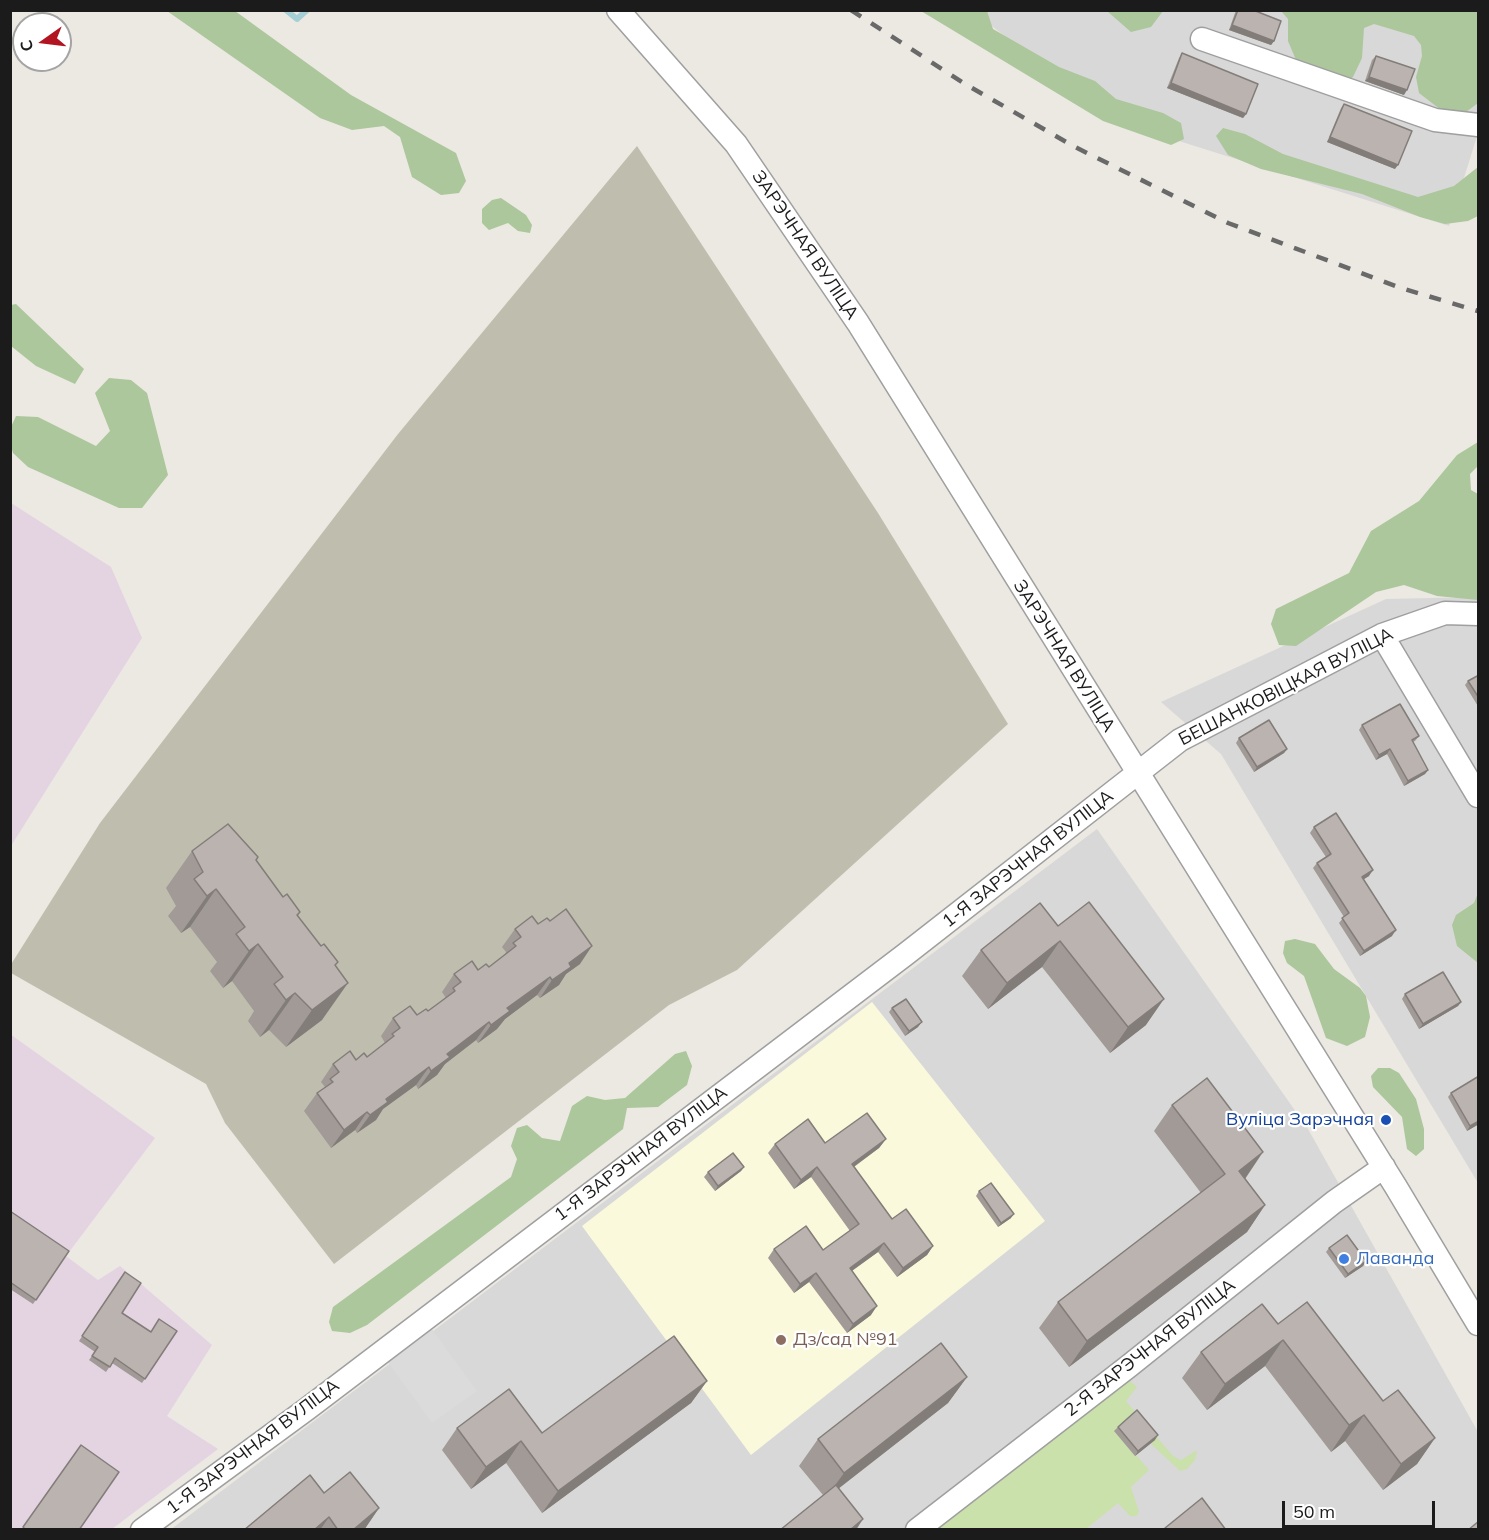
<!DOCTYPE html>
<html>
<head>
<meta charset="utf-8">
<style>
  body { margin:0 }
  #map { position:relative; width:1489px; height:1540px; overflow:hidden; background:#ece8e2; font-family:Mulish,sans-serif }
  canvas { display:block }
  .frame { position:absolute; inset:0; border:12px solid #1b1b1b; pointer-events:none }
  .north { position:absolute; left:12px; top:12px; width:60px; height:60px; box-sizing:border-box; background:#fff; border:2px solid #a4a4a4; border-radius:50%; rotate:256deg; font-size:16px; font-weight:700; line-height:24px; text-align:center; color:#1b1b1b }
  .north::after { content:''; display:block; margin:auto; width:21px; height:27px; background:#b21521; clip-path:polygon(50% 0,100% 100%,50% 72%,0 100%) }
  .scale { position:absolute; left:1282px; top:1501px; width:153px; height:27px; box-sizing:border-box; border:3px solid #1b1b1b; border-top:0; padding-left:8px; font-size:18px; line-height:21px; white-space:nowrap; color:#1b1b1b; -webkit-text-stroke:4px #fff; paint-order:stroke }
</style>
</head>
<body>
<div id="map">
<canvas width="1489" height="1540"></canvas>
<div class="frame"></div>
<div class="north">С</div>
<div class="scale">50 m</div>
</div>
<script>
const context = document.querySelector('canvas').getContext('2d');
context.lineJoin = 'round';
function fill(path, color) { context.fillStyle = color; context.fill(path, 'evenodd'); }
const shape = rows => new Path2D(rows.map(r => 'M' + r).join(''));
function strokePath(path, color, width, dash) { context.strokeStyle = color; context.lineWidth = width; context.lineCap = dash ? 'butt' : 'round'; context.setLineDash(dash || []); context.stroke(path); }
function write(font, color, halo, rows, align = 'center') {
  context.font = font + ' Mulish,sans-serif'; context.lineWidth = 4.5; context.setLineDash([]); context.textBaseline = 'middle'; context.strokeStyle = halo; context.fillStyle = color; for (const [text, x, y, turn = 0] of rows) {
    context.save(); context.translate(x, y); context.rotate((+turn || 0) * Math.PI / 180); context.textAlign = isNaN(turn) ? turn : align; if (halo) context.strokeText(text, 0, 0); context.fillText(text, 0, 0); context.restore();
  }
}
fill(shape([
  [1475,10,1478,12,1478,133,1449,226,1109,119,973,11],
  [1478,597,1478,1183,1221,754,1161,702,1386,599],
  [1097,829,1308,1129,1478,1432,1478,1529,170,1530]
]), '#d9d8d8');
fill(shape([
  [11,503,111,567,142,638,11,846],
  [10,1034,155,1138,66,1256,98,1280,120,1266,212,1345,167,1416,218,1449,112,1529,11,1529]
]), '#e4d4e2');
fill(shape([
  [872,1002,1045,1221,751,1455,582,1226]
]), '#fbf9dc');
fill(shape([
  [637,146,878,513,1008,724,737,970,669,1005,334,1264,225,1123,206,1084,11,973,10,966,100,823,398,434]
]), '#bfbeae');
fill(shape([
  [1127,1378,1137,1387,1126,1401,1173,1456,1181,1460,1197,1450,1195,1460,1187,1469,1180,1471,1150,1443,1154,1440,1115,1431,1149,1470,1131,1487,1139,1512,1136,1516,1130,1516,1118,1503,1086,1529,936,1530,1023,1457]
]), '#cae1ac');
fill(shape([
  [167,11,235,11,351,95,456,153,466,181,459,193,441,195,412,177,400,137,384,126,352,130,320,118],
  [921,11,987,11,993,29,1059,67,1095,81,1116,99,1163,113,1181,123,1184,139,1171,145,1103,121],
  [1107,11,1163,11,1151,27,1131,32],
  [1281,11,1478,11,1478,103,1466,112,1445,113,1419,93,1416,77,1422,56,1421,45,1414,36,1374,24,1364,28,1362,58,1353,77,1344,82,1296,60,1288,41,1288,19],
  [1223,128,1245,134,1283,154,1418,197,1454,186,1478,167,1478,216,1468,221,1445,224,1420,217,1362,194,1261,169,1228,155,1216,136],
  [501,198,526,215,532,225,530,233,518,231,508,223,489,230,482,223,482,209,492,200],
  [16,304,84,369,75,384,36,366,11,346,11,305],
  [109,378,131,380,147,393,168,475,142,508,119,508,28,467,13,453,11,446,11,427,16,416,38,417,96,446,110,431,95,393],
  [1478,442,1478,466,1470,474,1471,490,1478,494,1478,600,1437,596,1404,585,1376,592,1296,646,1279,645,1271,624,1276,609,1349,573,1371,531,1419,501,1457,455],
  [1478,893,1478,963,1457,946,1452,925,1456,915,1474,903],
  [1295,939,1315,944,1334,969,1360,988,1366,996,1370,1017,1365,1037,1347,1046,1326,1038,1304,976,1287,963,1283,953,1285,941],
  [686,1051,692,1066,687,1085,658,1107,627,1108,623,1129,367,1325,350,1333,332,1331,329,1322,333,1307,511,1177,517,1159,511,1146,517,1128,527,1125,542,1138,560,1141,572,1106,587,1096,605,1100,625,1098,675,1054],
  [1378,1068,1390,1068,1399,1073,1416,1099,1424,1129,1424,1149,1416,1156,1407,1149,1402,1117,1373,1087,1371,1076]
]), '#abc79b');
fill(shape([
  [432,1329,477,1391,432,1423,387,1361]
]), '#dbdbdb');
strokePath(shape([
  [286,10,297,19,307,10]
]), '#a6ced5', 6);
const minor = shape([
  [618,10,736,144,858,323,1396,1187,1478,1324],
  [1202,39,1435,120,1478,125],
  [1382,635,1478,796],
  [142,1530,307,1409,906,954,1180,740,1382,635,1445,613,1478,614],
  [917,1530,1129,1366,1334,1202,1384,1167]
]);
strokePath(minor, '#9f9f9f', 25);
strokePath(minor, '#fff', 22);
strokePath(shape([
  [851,10,965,84,1075,147,1228,223,1401,288,1478,311]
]), '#696969', 4.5, [12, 12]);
fill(shape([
  [1236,10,1253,10,1274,41,1271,45,1229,30],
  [1182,53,1246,114,1243,118,1167,88,1179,58],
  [1376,56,1404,95,1365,81,1372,60],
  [1344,104,1395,169,1327,142,1341,108],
  [1479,675,1479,708,1465,685,1468,681],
  [1362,725,1419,736,1415,741,1413,742,1428,770,1425,774,1404,786,1387,754,1376,760,1359,730],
  [1239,738,1287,749,1284,753,1254,772,1236,743],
  [1314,827,1369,876,1363,879,1392,936,1360,956,1339,923,1344,917,1313,868,1317,863,1326,857,1310,833],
  [192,851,256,860,283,897,300,912,298,916,335,966,322,1020,286,1047,269,1030,260,1037,248,1021,254,1011,232,981,223,988,210,971,217,962,190,927,181,933,168,916,176,906,166,888],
  [538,924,580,964,566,974,559,985,540,998,537,995,505,1019,497,1029,478,1043,476,1040,445,1064,437,1075,418,1089,416,1085,383,1109,376,1120,357,1133,355,1130,331,1148,304,1111,317,1093,325,1087,321,1082,333,1064,367,1057,385,1043,381,1036,393,1018,417,1015,428,1011,446,998,442,992,454,974,478,970,489,967,505,955,506,952,502,947,515,929],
  [1058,926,1146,1025,1110,1053,1042,967,988,1009,962,976,981,950],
  [1405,994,1461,1002,1458,1006,1419,1029,1402,999],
  [892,1008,918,1027,905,1036,889,1012],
  [1479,1076,1479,1124,1467,1131,1448,1097,1451,1093],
  [1172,1105,1245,1178,1265,1205,1247,1232,1069,1367,1039,1328,1058,1302,1201,1193,1154,1131],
  [886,1139,879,1148,854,1167,892,1219,933,1246,927,1255,897,1277,878,1252,852,1271,871,1315,847,1333,809,1282,794,1293,768,1258,774,1249,823,1250,850,1231,811,1177,794,1189,768,1153,775,1144,825,1143],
  [744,1167,741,1171,715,1191,704,1177,708,1172],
  [979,1191,1011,1218,998,1227,976,1196],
  [10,1211,69,1251,33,1304,10,1289],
  [1329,1248,1366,1261,1363,1266,1345,1278,1326,1252],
  [125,1272,122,1313,151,1332,177,1331,142,1383,112,1363,106,1372,89,1360,95,1352,79,1341],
  [1278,1324,1435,1438,1417,1464,1383,1490,1345,1441,1331,1452,1265,1366,1207,1410,1182,1378,1201,1352],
  [967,1377,948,1403,838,1489,823,1495,799,1466,818,1439],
  [707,1381,691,1403,542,1513,506,1463,471,1489,442,1450,457,1428,542,1433],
  [1118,1427,1155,1440,1135,1456,1114,1431],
  [324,1493,379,1508,364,1530,244,1530]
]), '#a19a96');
fill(shape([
  [1232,25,1274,41,1271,45,1229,30],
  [1369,77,1407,90,1404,95,1365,81],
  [1171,83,1246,114,1243,118,1167,88],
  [1330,137,1398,165,1395,169,1327,142],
  [1287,749,1284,753,1254,772,1257,767],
  [1390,749,1387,754,1376,760,1379,755],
  [1428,770,1425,774,1404,786,1408,781],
  [1373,870,1369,876,1358,883,1362,877],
  [216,889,190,927,181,933,207,896],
  [1396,930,1392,936,1360,956,1364,951],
  [1060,941,1042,967,988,1009,1007,983],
  [258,944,232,981,223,988,249,951],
  [592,946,580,964,566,974,559,985,540,998,552,980,569,963],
  [550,977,537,995,505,1019,497,1029,478,1043,491,1025,507,1008],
  [348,983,322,1020,286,1047,312,1010],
  [295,993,269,1030,260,1037,286,1000],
  [1164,999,1146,1025,1110,1053,1128,1027],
  [1461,1002,1458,1006,1419,1029,1423,1024],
  [489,1022,476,1040,445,1064,437,1075,418,1089,431,1071,447,1054],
  [922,1022,918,1027,905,1036,909,1031],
  [429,1067,416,1085,383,1109,376,1120,357,1133,370,1115,386,1099],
  [367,1112,355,1130,331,1148,344,1130],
  [1479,1121,1479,1124,1467,1131,1470,1126],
  [886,1139,879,1148,845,1173,852,1164],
  [1263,1152,1245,1179,1239,1171],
  [744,1167,741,1171,715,1191,718,1186],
  [817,1167,811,1177,794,1189,801,1180],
  [1265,1205,1247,1232,1069,1367,1087,1341],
  [1014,1214,1011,1218,998,1227,1001,1223],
  [884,1243,878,1252,843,1277,850,1268],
  [933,1246,927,1255,897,1277,903,1268],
  [1366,1261,1363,1266,1345,1278,1348,1274],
  [816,1273,809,1282,794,1293,800,1284],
  [877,1306,871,1315,847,1333,853,1324],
  [1283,1340,1265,1366,1207,1410,1225,1384],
  [967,1377,948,1403,825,1499,844,1473],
  [707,1381,691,1403,542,1513,558,1491],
  [1364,1415,1345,1441,1331,1452,1349,1425],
  [1158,1435,1155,1440,1135,1456,1138,1451],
  [1435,1438,1417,1464,1383,1490,1401,1464],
  [521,1441,506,1463,471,1489,486,1467],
  [379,1508,364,1530,353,1530],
  [329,1517,320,1530,314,1530],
  [863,1519,856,1530,850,1530]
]), '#837d7a');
const building = shape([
  [1238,10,1253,10,1281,21,1274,41,1232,25,1238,10],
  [1182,53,1258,84,1246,114,1171,83,1182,53],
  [1376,56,1415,69,1407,90,1369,77,1376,56],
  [1344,104,1412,131,1398,165,1330,137,1344,104],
  [1479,675,1479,698,1468,681,1479,675],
  [1400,704,1419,736,1412,740,1428,770,1408,781,1390,749,1379,755,1362,725,1400,704],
  [1269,720,1287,749,1257,767,1239,738,1269,720],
  [1336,813,1373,870,1362,877,1396,930,1364,951,1342,918,1349,913,1317,863,1331,854,1314,827,1336,813],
  [228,824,258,857,256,860,283,897,287,894,300,912,297,915,321,946,324,944,338,962,335,965,348,983,312,1010,295,993,286,1000,274,984,283,977,258,944,249,951,236,934,245,927,216,889,207,896,194,879,203,872,192,851,228,824],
  [1089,902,1164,999,1128,1027,1060,941,1007,983,981,950,1040,903,1058,926,1089,902],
  [566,909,592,946,569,963,571,967,552,980,550,977,507,1008,510,1011,491,1025,489,1022,447,1054,450,1057,431,1071,429,1067,386,1099,388,1102,370,1115,367,1112,344,1130,317,1093,333,1082,330,1079,339,1072,333,1064,350,1051,356,1060,364,1053,367,1057,394,1036,392,1034,400,1028,393,1018,410,1006,417,1015,426,1009,428,1011,455,991,453,988,461,982,454,974,472,961,478,970,486,964,489,967,516,946,513,943,521,937,515,929,532,916,538,924,547,918,550,921,566,909],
  [1443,972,1461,1002,1423,1024,1405,994,1443,972],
  [906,999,922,1022,909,1031,892,1008,906,999],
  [1479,1076,1479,1121,1470,1126,1451,1093,1479,1076],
  [1207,1078,1263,1152,1239,1171,1265,1205,1087,1341,1058,1302,1225,1174,1172,1105,1207,1078],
  [867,1113,886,1139,852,1164,892,1219,906,1209,933,1246,903,1268,884,1243,850,1268,877,1306,853,1324,816,1273,800,1284,774,1249,806,1226,823,1250,859,1224,817,1167,801,1180,775,1144,808,1119,825,1143,867,1113],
  [733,1153,744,1167,718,1186,708,1172,733,1153],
  [991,1183,1014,1214,1001,1223,979,1191,991,1183],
  [10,1211,69,1251,36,1300,10,1282,10,1211],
  [1347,1235,1366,1261,1348,1274,1329,1248,1347,1235],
  [125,1272,141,1283,122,1313,151,1332,159,1319,177,1331,145,1379,115,1358,110,1367,92,1356,98,1347,82,1336,125,1272],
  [1307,1302,1383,1401,1398,1390,1435,1438,1401,1464,1364,1415,1349,1425,1283,1340,1225,1384,1201,1352,1262,1304,1278,1324,1307,1302],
  [674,1336,707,1381,558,1491,521,1441,486,1467,457,1428,509,1389,542,1433,674,1336],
  [941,1343,967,1377,844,1473,818,1439,941,1343],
  [1137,1410,1158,1435,1138,1451,1118,1427,1137,1410],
  [81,1445,119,1472,79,1530,26,1530,23,1527,81,1445],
  [350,1472,379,1508,353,1530,338,1530,329,1517,314,1530,244,1530,310,1475,324,1493,350,1472],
  [836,1485,863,1519,850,1530,780,1530,836,1485],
  [1202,1498,1226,1530,1166,1530,1165,1528,1202,1498],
  [1479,1521,1479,1530,1468,1530,1479,1521]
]);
fill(building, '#bbb3af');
strokePath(building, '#837d7a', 1.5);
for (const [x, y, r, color] of [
  [1386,1120,6,"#1a4fb4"],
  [1344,1259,6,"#3f7fe0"],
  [781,1340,6,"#8d6e63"]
]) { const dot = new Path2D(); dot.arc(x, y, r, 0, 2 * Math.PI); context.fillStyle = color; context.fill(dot); strokePath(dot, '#fff', 2); }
write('18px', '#1b1b1b', '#fff', [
  ["ЗАРЭЧНАЯ ВУЛІЦА",805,245,56],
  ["ЗАРЭЧНАЯ ВУЛІЦА",1064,656,58],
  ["БЕШАНКОВІЦКАЯ ВУЛІЦА",1286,687,-27],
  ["1-Я ЗАРЭЧНАЯ ВУЛІЦА",1028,859,-38],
  ["1-Я ЗАРЭЧНАЯ ВУЛІЦА",641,1154,-37],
  ["2-Я ЗАРЭЧНАЯ ВУЛІЦА",1150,1348,-38],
  ["1-Я ЗАРЭЧНАЯ ВУЛІЦА",253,1447,-37]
]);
write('18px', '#164399', '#fff', [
  ["Вуліца Зарэчная",1374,1120]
], 'right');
write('18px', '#366cbe', '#fff', [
  ["Лаванда",1356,1259]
], 'left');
write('18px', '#785e54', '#fff', [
  ["Дз/сад №91",793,1340]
], 'left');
</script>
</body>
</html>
